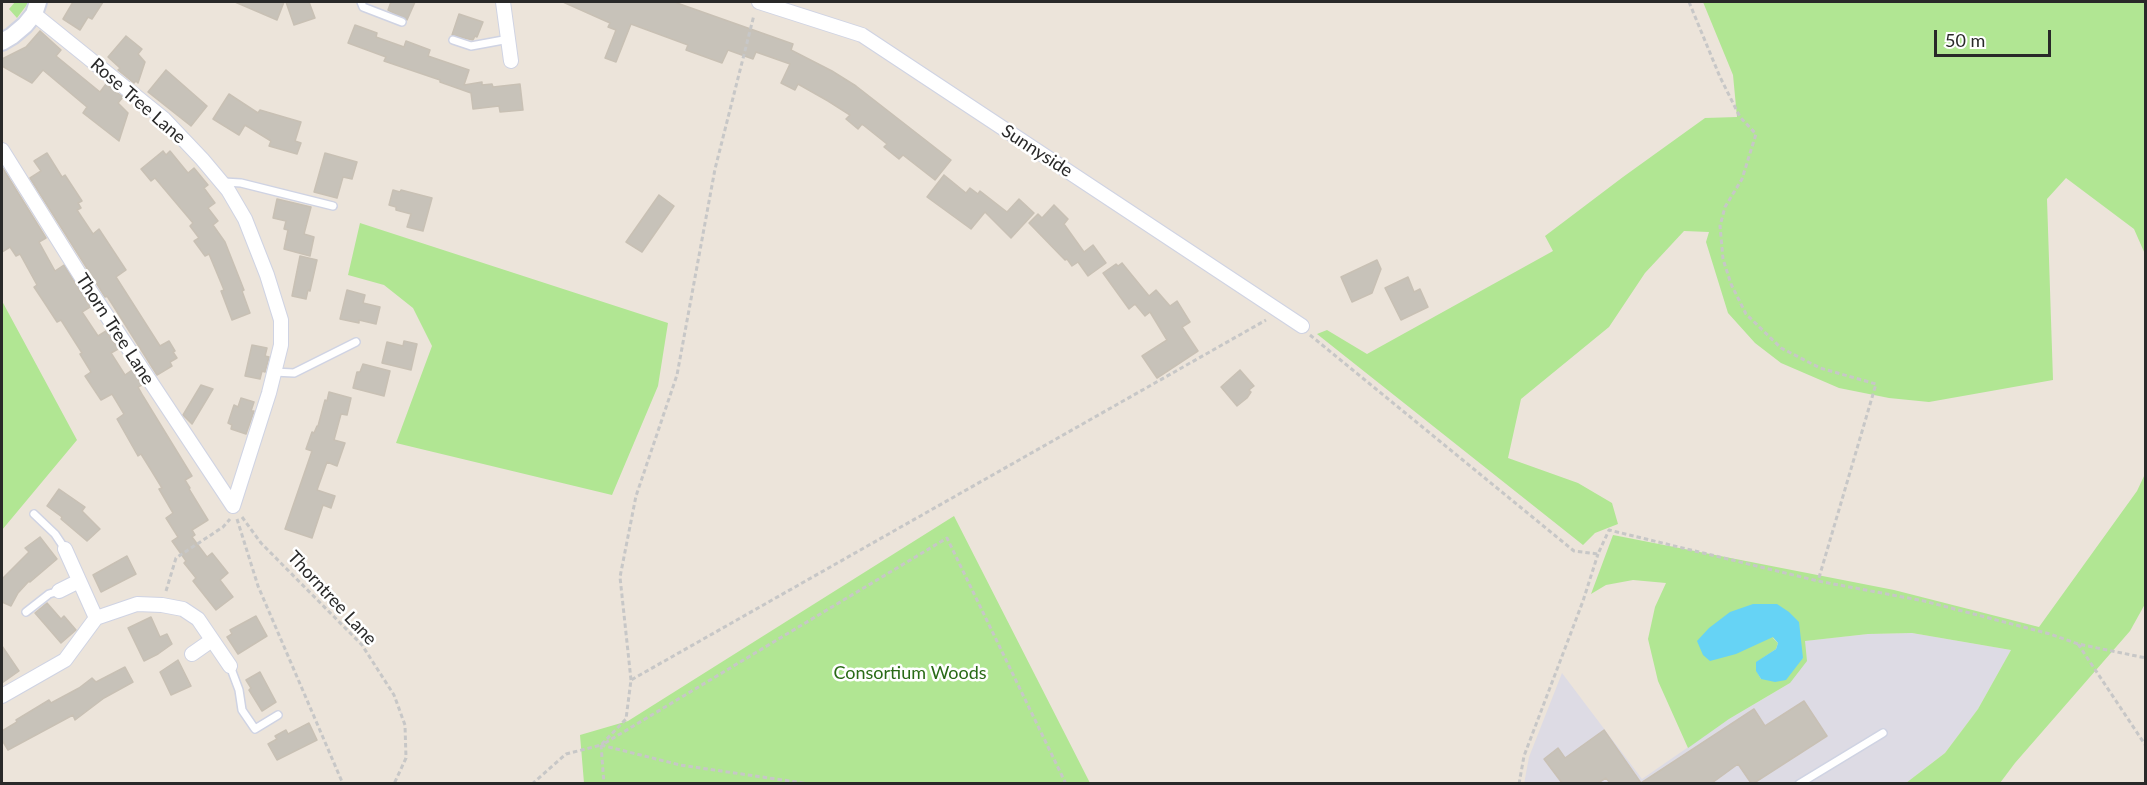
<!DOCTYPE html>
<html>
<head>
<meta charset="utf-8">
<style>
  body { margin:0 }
  #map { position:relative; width:2147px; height:785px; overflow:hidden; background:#ece4da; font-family:Lato,sans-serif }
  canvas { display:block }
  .frame { position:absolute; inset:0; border:3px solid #292929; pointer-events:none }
  .scale { position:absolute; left:1934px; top:30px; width:117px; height:27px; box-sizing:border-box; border:3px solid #292929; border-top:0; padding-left:8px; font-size:18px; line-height:21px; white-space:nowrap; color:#292929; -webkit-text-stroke:4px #fff; paint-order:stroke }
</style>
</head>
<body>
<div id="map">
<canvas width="2147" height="785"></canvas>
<div class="frame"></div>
<div class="scale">50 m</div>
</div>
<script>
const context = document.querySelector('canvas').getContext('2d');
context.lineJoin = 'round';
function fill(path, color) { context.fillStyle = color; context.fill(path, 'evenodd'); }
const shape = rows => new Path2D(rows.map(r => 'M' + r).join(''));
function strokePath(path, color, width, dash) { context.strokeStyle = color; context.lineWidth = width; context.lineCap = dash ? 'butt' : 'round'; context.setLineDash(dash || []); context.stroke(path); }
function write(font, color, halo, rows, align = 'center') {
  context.font = font + ' Lato,sans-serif'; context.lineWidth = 5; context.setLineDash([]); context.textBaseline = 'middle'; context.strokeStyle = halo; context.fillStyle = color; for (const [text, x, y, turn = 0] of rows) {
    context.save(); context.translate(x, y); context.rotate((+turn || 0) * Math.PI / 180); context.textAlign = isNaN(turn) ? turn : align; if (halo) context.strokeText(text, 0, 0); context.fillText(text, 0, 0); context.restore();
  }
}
fill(shape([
  [1912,633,2011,650,1978,709,1945,753,1906,783,1524,784,1529,757,1562,673,1642,779,1729,719,1790,683,1804,641,1868,634]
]), '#dddbe4');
fill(shape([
  [15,2,29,2,17,18,9,9],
  [1703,2,2145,2,2145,254,2134,229,2066,178,2047,199,2053,380,1929,402,1889,398,1839,388,1781,363,1755,343,1728,313,1706,242,1709,232,1684,231,1645,273,1609,327,1521,399,1508,458,1578,483,1612,503,1618,524,1595,533,1583,545,1317,334,1327,330,1367,354,1553,251,1545,236,1623,177,1705,118,1737,117,1733,75],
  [360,223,668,323,658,386,612,495,396,443,432,346,413,308,384,285,348,275],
  [2,301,77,440,2,530],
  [2145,474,2145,604,2130,631,2015,763,2000,783,1906,783,1945,753,1978,709,2011,650,1912,633,1868,634,1805,641,1807,661,1790,683,1729,719,1688,748,1658,681,1648,639,1655,607,1666,583,1633,580,1606,585,1591,594,1613,535,1894,590,2039,627,2137,491],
  [1772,637,1803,658,1761,679,1756,670,1757,662,1776,649,1778,643],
  [954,516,1090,783,584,783,580,735,628,721]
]), '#b1e693');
fill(shape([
  [1753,604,1777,604,1789,612,1799,622,1803,658,1786,680,1775,682,1761,679,1756,671,1756,662,1776,649,1778,643,1773,637,1736,654,1710,661,1703,655,1697,641,1709,628,1730,612]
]), '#66d3f5');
const building = shape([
  [73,2,103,2,92,19,88,17,80,30,63,19,73,2],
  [235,2,284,2,277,20,235,2],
  [286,2,309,2,315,18,294,25,286,2],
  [391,2,415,2,407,20,388,10,391,2],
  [563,2,677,2,677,3,793,44,791,50,832,71,856,86,951,160,935,180,903,155,899,159,884,147,887,144,862,124,858,129,846,119,850,115,828,101,798,84,795,90,781,83,790,64,756,52,753,59,728,50,722,63,686,50,688,45,631,24,616,62,605,58,616,30,608,27,610,23,563,2],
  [459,14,483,22,477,37,475,36,473,40,452,35,459,14],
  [355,25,377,33,376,37,404,47,406,41,430,50,428,56,469,70,464,85,482,82,482,85,492,84,493,87,520,84,523,110,500,112,499,106,473,109,471,93,440,82,440,80,384,61,386,57,348,43,355,25],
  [40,31,61,50,56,56,100,92,106,84,123,97,118,103,128,113,119,141,83,113,87,107,43,70,32,83,2,66,2,59,26,47,40,31],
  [126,36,142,49,138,54,145,62,138,83,136,81,134,83,118,70,120,68,108,57,126,36],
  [166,70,207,106,191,126,148,92,166,70],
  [229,94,258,113,260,110,301,122,295,141,301,143,297,154,269,146,271,141,245,125,239,135,213,119,229,94],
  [163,151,166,155,170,151,188,173,194,168,208,185,204,188,215,203,208,208,218,221,213,225,225,242,244,290,242,291,250,313,232,320,221,291,224,290,209,254,205,256,194,241,199,238,190,226,193,223,155,178,151,181,141,169,163,151],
  [47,153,62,177,65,175,82,201,78,203,81,208,77,210,93,234,99,229,126,270,116,277,160,346,169,341,175,351,173,352,177,358,170,362,172,366,157,375,107,296,105,297,95,281,30,178,41,171,34,161,47,153],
  [325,153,357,162,352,179,343,177,337,198,314,192,325,153],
  [2,167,46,238,39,242,55,271,64,265,90,307,82,312,98,336,106,331,118,349,111,353,125,375,132,370,142,385,138,387,143,396,192,476,185,480,190,488,189,489,208,520,192,530,195,535,192,537,207,557,212,553,228,573,220,580,233,597,216,610,193,581,196,578,184,563,186,561,172,541,178,537,166,518,173,513,159,489,162,488,151,470,141,454,138,456,117,419,124,414,112,394,101,400,85,376,91,372,80,354,82,353,61,320,57,322,42,299,34,287,37,285,20,254,16,256,10,247,2,252,2,167],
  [944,175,966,193,970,188,978,194,980,191,1007,212,1019,199,1034,213,1011,238,985,212,971,229,927,197,944,175],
  [393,190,400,192,401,190,432,198,423,231,407,227,411,214,396,210,396,207,389,205,393,190],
  [659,195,674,206,642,252,626,242,659,195],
  [277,199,311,207,304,234,314,237,310,256,284,249,288,230,284,229,286,221,273,218,277,199],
  [1054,205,1068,219,1064,224,1084,252,1093,245,1106,263,1088,276,1078,262,1072,266,1067,259,1065,260,1029,223,1038,214,1042,218,1054,205],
  [300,256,317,260,310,291,308,290,306,299,292,296,300,256],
  [1377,260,1381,269,1372,293,1352,302,1341,277,1377,260],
  [1122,263,1149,296,1156,290,1170,306,1177,301,1190,322,1182,327,1198,351,1157,378,1142,356,1167,340,1150,312,1145,316,1135,304,1129,309,1103,273,1116,264,1118,266,1122,263],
  [1408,277,1414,292,1420,289,1428,307,1401,320,1385,288,1408,277],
  [347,290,365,295,363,303,380,307,376,324,359,320,359,323,340,319,347,290],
  [404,341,417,344,411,370,382,363,387,342,403,346,404,341],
  [252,345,267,348,265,356,269,357,265,372,262,371,260,379,245,376,252,345],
  [363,364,390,371,384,396,353,388,357,372,360,372,363,364],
  [1240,370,1254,386,1249,390,1251,392,1247,398,1237,406,1221,387,1240,370],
  [201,385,213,389,192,424,183,415,201,385],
  [329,392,351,398,347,415,341,414,334,440,345,443,337,466,327,462,317,490,335,496,331,508,323,505,312,538,285,529,312,451,306,449,312,432,314,433,317,426,318,426,325,400,327,401,329,392],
  [241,398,254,402,251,411,254,411,246,434,231,429,232,425,228,423,234,405,238,407,241,398],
  [59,489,85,507,82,511,100,529,87,541,61,519,62,517,47,506,59,489],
  [40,537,57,559,30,582,29,581,18,593,11,606,2,602,2,579,29,552,25,548,40,537],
  [127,556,136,574,101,592,93,575,127,556],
  [47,603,61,619,64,616,76,630,61,643,35,613,47,603],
  [256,616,267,636,238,654,227,637,232,634,230,630,256,616],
  [151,617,160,637,167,634,172,644,158,654,144,661,128,628,151,617],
  [2,646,19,671,2,683,2,646],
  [178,660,191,686,171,695,160,672,178,660],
  [125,667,133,682,104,698,75,720,73,715,8,750,2,740,2,731,17,722,16,720,49,700,51,703,79,688,92,678,96,682,125,667],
  [260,672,276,702,262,711,249,690,251,688,246,680,260,672],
  [1804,701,1827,736,1754,783,1751,783,1738,764,1712,783,1610,783,1606,778,1598,783,1562,783,1544,759,1558,748,1565,758,1604,730,1641,783,1754,709,1765,726,1804,701],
  [309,723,317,740,277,760,268,744,277,739,275,736,286,730,288,734,309,723]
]);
fill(building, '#c7c2b9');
strokePath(building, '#c8c0b4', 1.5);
const service = shape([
  [361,2,363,7,402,22],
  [453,40,471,46,509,39],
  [224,182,241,183,333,206],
  [274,372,294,373,356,342],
  [34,514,55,534,65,549],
  [26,612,49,594,59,591],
  [230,666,239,690,242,710,255,729,278,715],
  [1799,784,1883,733]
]);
const minor = shape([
  [503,2,511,61],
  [759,2,862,35,1302,326],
  [34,14,164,119,202,159,228,190,245,219,267,275,281,320,281,345,269,393,233,506],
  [2,150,87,286,233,506],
  [65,549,96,618],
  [59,591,79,581],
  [192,654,212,640],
  [2,696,65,660,96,618,137,604,162,605,183,609,198,619,230,666]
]);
const tertiary = shape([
  [2,42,12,36,25,25,34,14,38,2]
]);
strokePath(service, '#cfd3e3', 10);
strokePath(minor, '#cfd3e3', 16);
strokePath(tertiary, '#cfd3e3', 20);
strokePath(shape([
  [1689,2,1720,77,1740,117,1756,134,1742,179,1725,207,1720,226,1723,259,1731,284,1746,314,1781,348,1820,368,1876,384,1818,581],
  [1310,335,1574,551,1598,554,1609,530,1818,581,1924,601,2050,634,2078,644,2146,658],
  [242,517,261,543,362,645,394,695,405,725,406,758,394,784],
  [237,519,258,586,343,784],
  [166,591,176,558,223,527,230,519],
  [2078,644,2146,746],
  [631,680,620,577,636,496,677,375,715,169,754,15],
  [605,743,947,538,1066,784],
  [601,745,680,765,810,784],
  [601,745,604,784],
  [532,784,566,754,601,745,626,719,631,680,1266,320],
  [1519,784,1524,756,1583,601,1598,554]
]), '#c7c7c7', 3, [4.5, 3]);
strokePath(service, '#fff', 7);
strokePath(minor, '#fff', 14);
strokePath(tertiary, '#fff', 16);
write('18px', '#292929', '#fff', [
  ["Rose Tree Lane",138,101,41],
  ["Sunnyside",1037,151,33],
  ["Thorn Tree Lane",115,329,57],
  ["Thorntree Lane",332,598,47]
]);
write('18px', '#296a16', '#fff', [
  ["Consortium Woods",910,673]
]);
</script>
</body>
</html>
